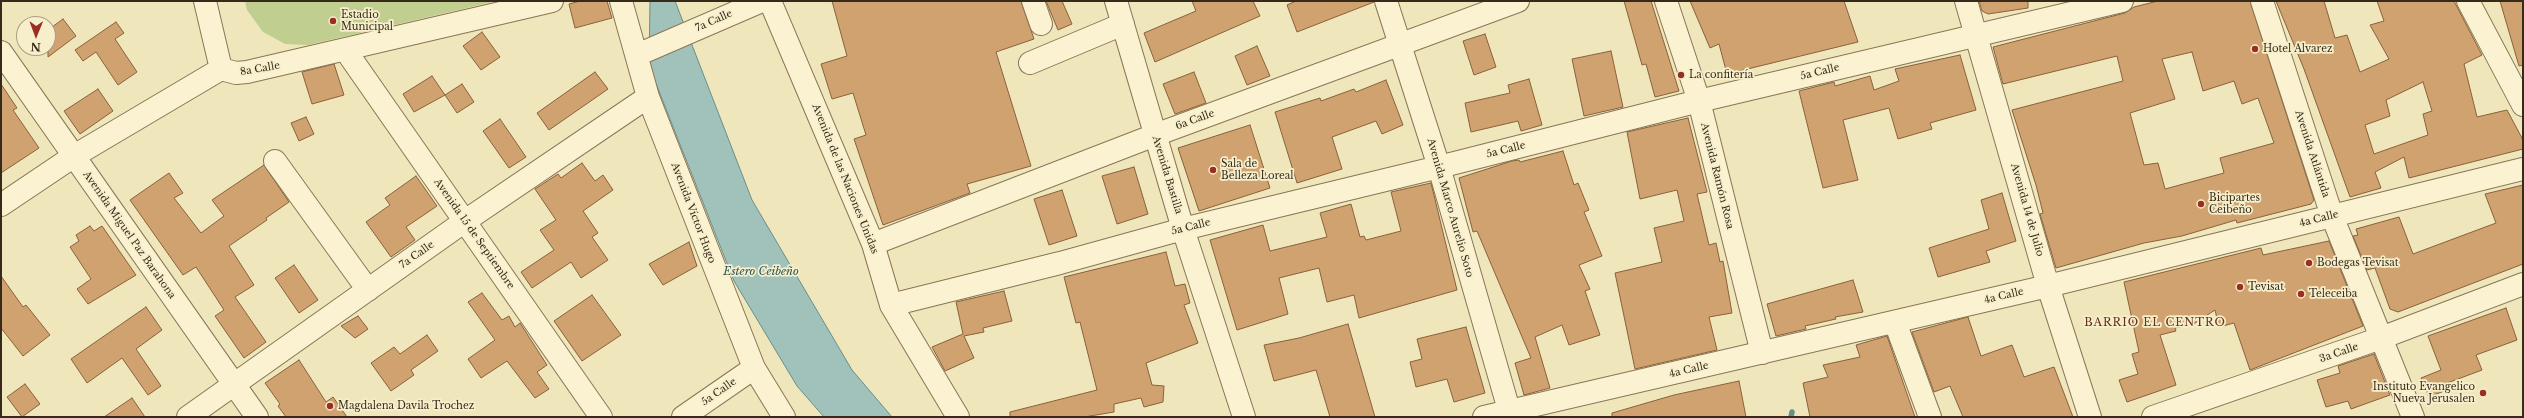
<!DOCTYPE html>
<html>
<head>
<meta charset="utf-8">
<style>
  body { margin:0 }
  #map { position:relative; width:2524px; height:418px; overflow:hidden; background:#f0e6bc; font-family:"Libre Baskerville",serif }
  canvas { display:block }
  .frame { position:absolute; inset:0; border:2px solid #362b1b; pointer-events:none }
  .north { position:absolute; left:16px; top:16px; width:40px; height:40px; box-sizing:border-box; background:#f7efcc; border:1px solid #aaa185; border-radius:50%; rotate:181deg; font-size:11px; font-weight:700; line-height:16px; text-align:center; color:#362b1b }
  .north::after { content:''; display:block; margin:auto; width:14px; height:18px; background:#9a2e22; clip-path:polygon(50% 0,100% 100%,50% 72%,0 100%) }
</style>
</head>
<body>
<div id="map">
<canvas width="2524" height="418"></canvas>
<div class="frame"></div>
<div class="north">N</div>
</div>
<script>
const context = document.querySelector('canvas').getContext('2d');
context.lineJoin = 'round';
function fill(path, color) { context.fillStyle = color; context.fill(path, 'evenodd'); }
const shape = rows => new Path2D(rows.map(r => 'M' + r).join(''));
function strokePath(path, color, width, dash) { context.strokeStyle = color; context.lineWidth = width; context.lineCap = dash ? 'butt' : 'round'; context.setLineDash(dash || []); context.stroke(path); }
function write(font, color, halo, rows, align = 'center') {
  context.font = font + ' "Libre Baskerville",serif'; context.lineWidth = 3.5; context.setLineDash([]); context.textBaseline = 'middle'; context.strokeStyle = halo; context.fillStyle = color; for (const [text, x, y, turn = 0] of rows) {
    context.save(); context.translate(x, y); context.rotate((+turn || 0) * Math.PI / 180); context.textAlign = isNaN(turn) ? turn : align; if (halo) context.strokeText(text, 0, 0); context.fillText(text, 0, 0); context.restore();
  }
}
fill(shape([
  [245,1,497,1,308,45,285,44,263,32,247,10]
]), '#c0ce90');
const water = shape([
  [650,1,675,1,752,200,852,370,892,417,824,417,797,386,734,281,649,66,650,1]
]);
fill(water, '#a1c1bb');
strokePath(water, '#688e89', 1);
strokePath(shape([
  [1791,417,1792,412]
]), '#688e89', 5.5);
const building = shape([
  [580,1,607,1,612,18,575,28,569,4,580,1],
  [832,1,1021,1,1034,39,996,52,1031,166,967,184,970,193,883,225,854,139,866,135,853,93,832,99,821,64,847,56,832,1],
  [1046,1,1062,1,1072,24,1058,30,1046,1],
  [1192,1,1253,1,1260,16,1155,62,1144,33,1196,11,1192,1],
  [1296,1,1374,1,1374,2,1297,32,1287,5,1296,1],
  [1624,1,1651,1,1679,91,1655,97,1646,64,1642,65,1624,1],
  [1690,1,1844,1,1858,42,1727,74,1719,44,1710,48,1690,1],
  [1979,1,2028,1,2028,8,1988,14,1982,11,1979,1],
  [2158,1,2250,1,2314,200,2311,204,2237,223,2236,220,2182,236,2144,243,2056,268,2040,214,2043,213,2036,185,2012,110,2123,81,2117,56,2003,84,1993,47,2125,13,2134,7,2158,1],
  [2192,52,2203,91,2234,81,2242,104,2258,98,2274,143,2220,158,2224,173,2165,189,2158,163,2144,165,2130,113,2175,99,2162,59,2192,52],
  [2276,1,2324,1,2335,38,2347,35,2360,72,2389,59,2370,25,2384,21,2377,1,2454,1,2482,55,2464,64,2477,117,2507,110,2523,140,2523,149,2409,178,2404,157,2375,172,2381,188,2350,197,2304,69,2276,1],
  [2423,82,2432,111,2423,114,2428,135,2374,154,2365,125,2390,116,2386,100,2423,82],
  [2500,1,2523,1,2523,65,2519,66,2500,1],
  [63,19,76,36,48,57,48,30,63,19],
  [116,22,124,33,115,39,137,72,118,85,96,52,83,61,75,50,116,22],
  [482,32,500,57,481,70,463,46,482,32],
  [1485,34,1496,67,1474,75,1463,41,1485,34],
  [1257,46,1270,76,1247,85,1235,56,1257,46],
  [1611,51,1623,107,1584,116,1572,59,1611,51],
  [1960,55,1976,110,1930,123,1932,129,1898,139,1889,108,1843,120,1858,180,1823,188,1799,91,1834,82,1835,86,1870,76,1874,90,1899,81,1895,69,1960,55],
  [334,64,344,95,312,104,302,72,334,64],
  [595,72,608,89,549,130,537,113,595,72],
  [1194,72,1206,103,1175,114,1163,84,1194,72],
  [432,76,445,95,414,112,403,94,432,76],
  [1529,79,1542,125,1521,131,1518,121,1471,132,1465,103,1510,93,1508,85,1529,79],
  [1386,80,1403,125,1382,134,1376,121,1332,137,1342,169,1297,183,1275,112,1320,98,1321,101,1354,89,1356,92,1386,80],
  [1,84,17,108,13,110,39,148,1,173,1,84],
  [462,84,474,102,457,113,445,95,462,84],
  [98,89,113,111,80,134,64,111,98,89],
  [306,117,314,134,299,141,291,123,306,117],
  [1688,118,1707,192,1697,194,1709,245,1716,243,1720,262,1723,261,1732,313,1709,317,1717,350,1635,369,1615,273,1662,262,1654,228,1684,221,1677,190,1640,199,1627,132,1688,118],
  [500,119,526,157,509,168,483,131,500,119],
  [1250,125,1270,188,1199,211,1178,148,1250,125],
  [1563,151,1574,185,1578,183,1589,210,1584,212,1602,256,1579,265,1590,289,1585,291,1600,335,1569,345,1562,325,1535,337,1550,388,1524,395,1515,363,1531,358,1477,231,1473,232,1459,178,1512,161,1519,160,1520,162,1563,151],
  [582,163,595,181,603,175,613,190,583,211,598,233,592,237,608,260,581,278,571,262,532,288,521,272,554,250,540,230,556,220,535,189,558,174,561,178,582,163],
  [264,165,289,202,266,218,267,220,229,246,254,285,235,297,266,342,244,358,215,316,224,310,196,267,183,275,130,200,169,173,183,193,174,198,201,233,224,216,212,200,264,165],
  [1134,167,1148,214,1117,224,1102,176,1134,167],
  [416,176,437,206,406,227,415,240,391,257,366,222,390,205,385,198,416,176],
  [1431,183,1457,290,1359,318,1354,295,1327,302,1319,268,1279,278,1288,314,1237,330,1210,240,1263,225,1270,251,1327,237,1320,213,1351,204,1360,237,1364,236,1366,240,1401,231,1391,192,1431,183],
  [2523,185,2523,264,2398,312,2390,309,2375,268,2367,270,2353,236,2358,235,2356,229,2399,217,2413,254,2496,223,2485,194,2523,185],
  [1062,190,1077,236,1049,245,1034,199,1062,190],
  [2002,193,2016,241,1986,251,1990,262,1938,277,1929,248,1989,229,1981,200,2002,193],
  [90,226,94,231,102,226,136,275,88,304,77,289,91,279,70,247,79,241,76,235,90,226],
  [2329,241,2363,326,2250,370,2234,323,2219,327,2215,310,2192,325,2175,328,2176,331,2160,335,2176,385,2127,402,2119,380,2138,374,2132,354,2139,352,2124,282,2261,248,2263,255,2329,241],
  [689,242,697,266,663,285,649,264,689,242],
  [1166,252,1175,286,1185,284,1190,303,1184,305,1198,343,1146,363,1152,385,1164,386,1163,402,1144,407,1141,398,1114,404,1114,412,1084,417,1010,417,1010,412,1097,390,1080,322,1076,323,1064,277,1166,252],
  [294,265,318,300,299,313,275,278,294,265],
  [1,276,23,307,26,305,50,335,23,356,1,328,1,276],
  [1853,280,1863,312,1835,317,1836,319,1805,326,1806,329,1776,336,1767,304,1853,280],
  [1004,291,1012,321,983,328,984,332,964,336,974,358,945,371,932,347,963,334,956,302,1004,291],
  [482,293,502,320,509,316,515,327,520,323,547,365,537,372,549,389,535,398,507,361,481,378,468,359,495,340,468,302,482,293],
  [592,295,621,335,582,361,554,321,592,295],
  [146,307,162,330,136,349,161,386,148,395,122,358,87,383,71,359,146,307],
  [2506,308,2517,340,2476,355,2482,370,2442,385,2444,391,2429,397,2421,378,2441,370,2428,336,2506,308],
  [358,316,368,329,355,338,341,326,358,316],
  [1968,317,1981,356,2012,345,2024,377,2054,367,2073,417,1963,417,1950,386,1934,392,1912,332,1968,317],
  [1348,324,1375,417,1330,417,1316,370,1274,381,1264,345,1299,338,1348,324],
  [1466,327,1485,393,1454,402,1447,379,1416,387,1410,362,1422,359,1417,339,1466,327],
  [427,335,438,351,411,370,414,375,391,391,371,363,394,347,400,354,427,335],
  [1887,336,1915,417,1810,417,1803,383,1828,377,1823,365,1860,357,1856,345,1887,336],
  [2374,354,2390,395,2351,409,2348,401,2326,407,2317,380,2340,373,2338,366,2374,354],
  [299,360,326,402,333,397,347,417,286,417,278,406,280,404,265,383,299,360],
  [1739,381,1746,417,1612,417,1612,413,1674,395,1739,381],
  [25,384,40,404,22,417,7,397,25,384],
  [132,398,145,417,104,417,132,398]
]);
fill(building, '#d0a270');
strokePath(building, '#88613a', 1);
const minor = shape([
  [205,1,221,69],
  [621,1,648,97,754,368,784,417],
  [770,1,873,244,891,305,958,417],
  [1033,1,1041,24],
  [1116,1,1183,229,1244,417],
  [1386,1,1439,167,1511,417],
  [1666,1,1699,101,1762,353],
  [1966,1,2048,286,2090,417],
  [2262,1,2332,216,2413,417],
  [2468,1,2523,105],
  [346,51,601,417],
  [1,52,257,417],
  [637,55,762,1],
  [1030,63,1123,24],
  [275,161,368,290],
  [1,205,74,156,221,69,236,73,247,72,552,1],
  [873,244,1155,135,1518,1],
  [891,305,1060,263,1183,229,1439,167,1699,101,2122,1],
  [1895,322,1930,417],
  [188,417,465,221,648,97],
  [683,417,754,368],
  [1484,417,2048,286,2523,169],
  [2153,417,2381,338,2523,284]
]);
strokePath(minor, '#887655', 24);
strokePath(minor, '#faf2d0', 22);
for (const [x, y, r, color] of [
  [333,21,4,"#9a2e22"],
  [2255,49,4,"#9a2e22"],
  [1681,75,4,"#9a2e22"],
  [1213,170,4,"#9a2e22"],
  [2201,204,4,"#9a2e22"],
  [2309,263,4,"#9a2e22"],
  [2240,287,4,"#9a2e22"],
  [2301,294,4,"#9a2e22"],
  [2483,393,4,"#9a2e22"],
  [330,406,4,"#9a2e22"]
]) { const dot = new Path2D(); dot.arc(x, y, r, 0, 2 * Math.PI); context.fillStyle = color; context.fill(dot); strokePath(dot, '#f7efcc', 1.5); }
write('10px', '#362b1b', '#f7efcc', [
  ["Estadio",341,15],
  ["Municipal",341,27],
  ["Hotel Alvarez",2263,49],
  ["La confitería",1689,75],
  ["Sala de",1221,164],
  ["Belleza Loreal",1221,176],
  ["Bicipartes",2209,198],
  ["Ceibeño",2209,210],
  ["Bodegas Tevisat",2317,263],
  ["Tevisat",2248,287],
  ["Teleceiba",2309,294],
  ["Instituto Evangelico",2475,387,"right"],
  ["Nueva Jerusalen",2475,399,"right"],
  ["Magdalena Davila Trochez",338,406]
], 'left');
write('10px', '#362b1b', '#f7efcc', [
  ["7a Calle",714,21,-24],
  ["8a Calle",260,69,-10],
  ["5a Calle",1820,72,-14],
  ["6a Calle",1195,120,-20],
  ["5a Calle",1506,150,-14],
  ["Avenida Atlántida",2312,154,72],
  ["Avenida Bastilla",1167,175,73],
  ["Avenida Ramón Rosa",1717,176,76],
  ["Avenida de las Naciones Unidas",845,179,68],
  ["Avenida Marco Aurelio Soto",1450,208,74],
  ["Avenida 14 de Julio",2027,210,74],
  ["Avenida Víctor Hugo",693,213,69],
  ["4a Calle",2319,219,-14],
  ["5a Calle",1191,227,-14],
  ["Avenida 15 de Septiembre",474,234,55],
  ["Avenida Miguel Paz Barahona",129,235,55],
  ["7a Calle",417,255,-35],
  ["4a Calle",2004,296,-13],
  ["3a Calle",2339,353,-19],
  ["4a Calle",1689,370,-13],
  ["5a Calle",719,392,-35]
]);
write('italic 11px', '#295557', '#f7efcc', [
  ["Estero Ceibeño",761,272]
]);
context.letterSpacing = '1px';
write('11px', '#653018', '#f7efcc', [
  ["BARRIO EL CENTRO",2155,323]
]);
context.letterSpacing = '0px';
</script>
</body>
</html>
